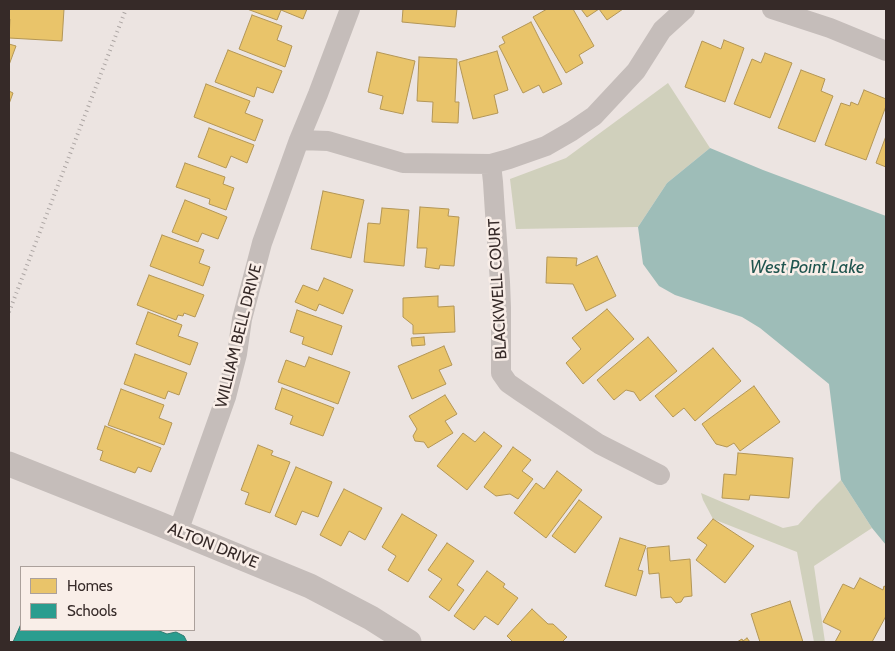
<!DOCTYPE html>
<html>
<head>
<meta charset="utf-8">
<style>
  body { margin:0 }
  #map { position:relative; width:895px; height:651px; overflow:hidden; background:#ece4e1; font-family:Cabin,sans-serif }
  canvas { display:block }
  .frame { position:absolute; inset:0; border:10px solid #362a28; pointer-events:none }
  .legend { position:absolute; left:20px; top:566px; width:175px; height:65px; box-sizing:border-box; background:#f9eee8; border:1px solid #aba09b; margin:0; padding:6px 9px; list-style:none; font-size:15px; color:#362a28 }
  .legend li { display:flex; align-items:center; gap:10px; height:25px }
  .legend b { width:25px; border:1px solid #aba09b }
</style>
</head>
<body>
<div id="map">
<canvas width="895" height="651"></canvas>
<div class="frame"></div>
<ul class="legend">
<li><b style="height:14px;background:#e9c46a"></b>Homes</li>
<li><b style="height:14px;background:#2a9d8f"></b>Schools</li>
</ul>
</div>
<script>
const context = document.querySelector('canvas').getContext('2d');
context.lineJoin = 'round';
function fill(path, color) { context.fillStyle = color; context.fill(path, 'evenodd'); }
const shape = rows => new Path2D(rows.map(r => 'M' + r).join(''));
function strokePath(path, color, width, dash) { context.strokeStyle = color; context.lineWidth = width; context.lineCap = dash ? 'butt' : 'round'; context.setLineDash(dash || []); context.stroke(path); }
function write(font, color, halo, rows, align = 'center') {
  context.font = font + ' Cabin,sans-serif'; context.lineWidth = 5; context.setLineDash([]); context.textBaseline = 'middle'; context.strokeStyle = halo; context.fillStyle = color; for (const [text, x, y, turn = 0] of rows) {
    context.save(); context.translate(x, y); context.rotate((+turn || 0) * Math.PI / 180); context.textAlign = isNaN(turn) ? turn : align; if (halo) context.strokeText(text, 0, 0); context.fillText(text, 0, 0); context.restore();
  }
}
fill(shape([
  [668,83,710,148,667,183,638,227,516,229,510,179,566,158],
  [841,480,872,528,814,566,825,642,814,642,797,552,713,519,703,500,701,493,783,528,798,525,816,505]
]), '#d0d0bc');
fill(shape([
  [710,148,763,170,886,216,886,545,872,528,841,480,829,384,760,328,742,317,675,295,659,286,643,264,638,227,667,183]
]), '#9ebdb8');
const homes = shape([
  [9,9,64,9,62,41,9,38,10,19,9,19,9,9],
  [247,9,307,9,303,19,281,10,277,20,247,9],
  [403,9,457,9,455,27,402,22,403,9],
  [547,9,573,9,594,46,579,55,583,63,566,73,533,17,547,9],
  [581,9,599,9,587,17,581,9],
  [599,9,623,9,607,20,599,9],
  [252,15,282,26,277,40,292,46,285,67,239,49,252,15],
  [531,22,562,84,543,93,539,85,523,93,499,46,505,43,502,37,531,22],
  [724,40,744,48,725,102,685,87,702,41,721,49,724,40],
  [9,44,16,46,9,65,9,44],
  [228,50,282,71,273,93,257,87,254,97,215,82,228,50],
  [497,51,508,90,494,95,498,113,473,119,459,62,497,51],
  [377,52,415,61,403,114,380,109,383,96,368,92,377,52],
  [765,53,792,63,770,118,734,104,752,59,761,63,765,53],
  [419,57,457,59,455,102,459,102,458,123,432,122,433,102,417,101,419,57],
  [801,70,825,79,821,91,833,96,815,142,778,128,801,70],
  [206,84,250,101,245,113,263,120,255,141,194,117,206,84],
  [864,90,886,99,886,106,866,160,825,145,841,103,850,106,851,102,858,105,864,90],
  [9,91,13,93,9,104,9,91],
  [209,128,254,145,247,163,231,156,226,168,198,157,209,128],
  [886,136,886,167,876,163,886,136],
  [185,163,225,177,223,184,234,188,226,210,209,204,210,199,176,187,185,163],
  [323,191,364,200,351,258,311,249,323,191],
  [185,200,227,217,218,239,202,233,198,242,172,232,185,200],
  [420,207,449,209,448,216,459,217,454,266,440,265,439,269,425,267,427,248,417,248,420,207],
  [382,208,409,210,404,266,364,262,368,223,380,224,382,208],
  [162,235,204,250,199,263,210,267,203,286,150,266,162,235],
  [597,256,616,296,586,311,573,284,546,283,547,257,577,258,576,266,597,256],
  [149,275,204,295,195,317,184,313,183,316,178,315,176,320,137,305,149,275],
  [324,278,353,290,343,314,319,304,316,311,295,302,303,285,318,291,324,278],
  [438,296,438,307,454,306,455,332,413,334,413,325,403,317,403,298,438,296],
  [607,309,634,339,583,384,566,363,581,349,572,338,607,309],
  [297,310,342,326,332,355,302,344,304,337,290,332,297,310],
  [148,312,182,325,178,336,198,343,190,365,136,344,148,312],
  [424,337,425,345,412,346,411,338,424,337],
  [648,337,677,371,640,401,634,392,626,390,614,400,597,380,648,337],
  [444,346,452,365,439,370,446,384,412,399,398,366,444,346],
  [713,348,741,381,695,421,684,408,673,417,655,396,713,348],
  [135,354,187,373,179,395,168,391,165,399,124,384,135,354],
  [309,357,350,372,338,404,278,382,286,360,305,367,309,357],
  [754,386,780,422,740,451,734,443,727,447,716,444,702,424,754,386],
  [282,388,334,408,323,436,290,424,293,416,275,409,282,388],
  [121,389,164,405,159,418,172,423,164,445,108,425,121,389],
  [445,395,457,414,445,421,453,433,428,448,424,442,415,441,413,436,417,429,409,416,445,395],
  [105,426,161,448,151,472,138,467,135,473,100,460,103,451,97,449,105,426],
  [484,432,502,446,467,490,437,466,463,433,475,442,484,432],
  [258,445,273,451,271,455,290,462,270,513,245,504,249,493,241,490,258,445],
  [513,447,531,460,522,471,533,479,518,499,510,494,496,496,484,487,513,447],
  [738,453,793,458,789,498,750,495,749,500,722,498,724,474,736,475,738,453],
  [296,467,332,482,318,517,302,511,296,525,275,516,296,467],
  [557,471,582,490,546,538,514,513,536,483,544,489,557,471],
  [344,489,382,508,365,540,349,531,341,546,320,535,344,489],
  [579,500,602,517,575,553,552,536,579,500],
  [402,514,437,535,408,582,388,570,396,556,382,547,402,514],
  [713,519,754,546,725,583,696,560,707,545,697,538,713,519],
  [620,538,646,546,638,570,643,571,636,596,605,586,620,538],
  [447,543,474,561,457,585,464,590,449,611,429,597,442,579,428,570,447,543],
  [669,546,670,561,690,559,692,596,684,597,681,602,676,603,671,597,661,598,659,573,649,574,647,548,669,546],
  [487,571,505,584,503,587,518,598,498,625,485,616,474,630,454,616,487,571],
  [860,578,883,590,884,586,886,587,886,616,872,642,835,642,841,631,823,622,843,584,854,589,860,578],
  [790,601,803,642,760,642,751,614,790,601],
  [532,609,548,624,553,624,567,637,562,642,513,642,507,636,532,609],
  [747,638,750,642,737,642,742,639,743,641,747,638]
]);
fill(homes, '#e9c46a');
strokePath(homes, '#b39656', 1);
const schools = shape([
  [21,624,21,630,157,630,167,634,176,632,184,636,187,642,13,642,21,624]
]);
fill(schools, '#2a9d8f');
strokePath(schools, '#2e7a70', 1);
strokePath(shape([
  [772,9,830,28,886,51],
  [299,140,328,141,403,163,491,164,509,159,546,146,572,131,594,116,636,71,662,30,685,9],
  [491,164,493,182,495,213,500,282,501,308,501,373,508,383,521,392,599,444,660,475],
  [178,532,226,397,237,354,242,319,262,243,299,140,318,94,350,9]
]), '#c5bdba', 20);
strokePath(shape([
  [9,464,157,523,310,586,371,618,409,642]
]), '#c5bdba', 25);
strokePath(shape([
  [9,312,126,9]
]), '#ada6a4', 4, [1, 4]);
write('16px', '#362a28', '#f9eee8', [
  ["BLACKWELL COURT",498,289,-93],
  ["WILLIAM BELL DRIVE",239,336,-76],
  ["ALTON DRIVE",213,546,22]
]);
write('italic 18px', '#20554f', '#f9eee8', [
  ["West Point Lake",807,268]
]);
</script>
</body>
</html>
